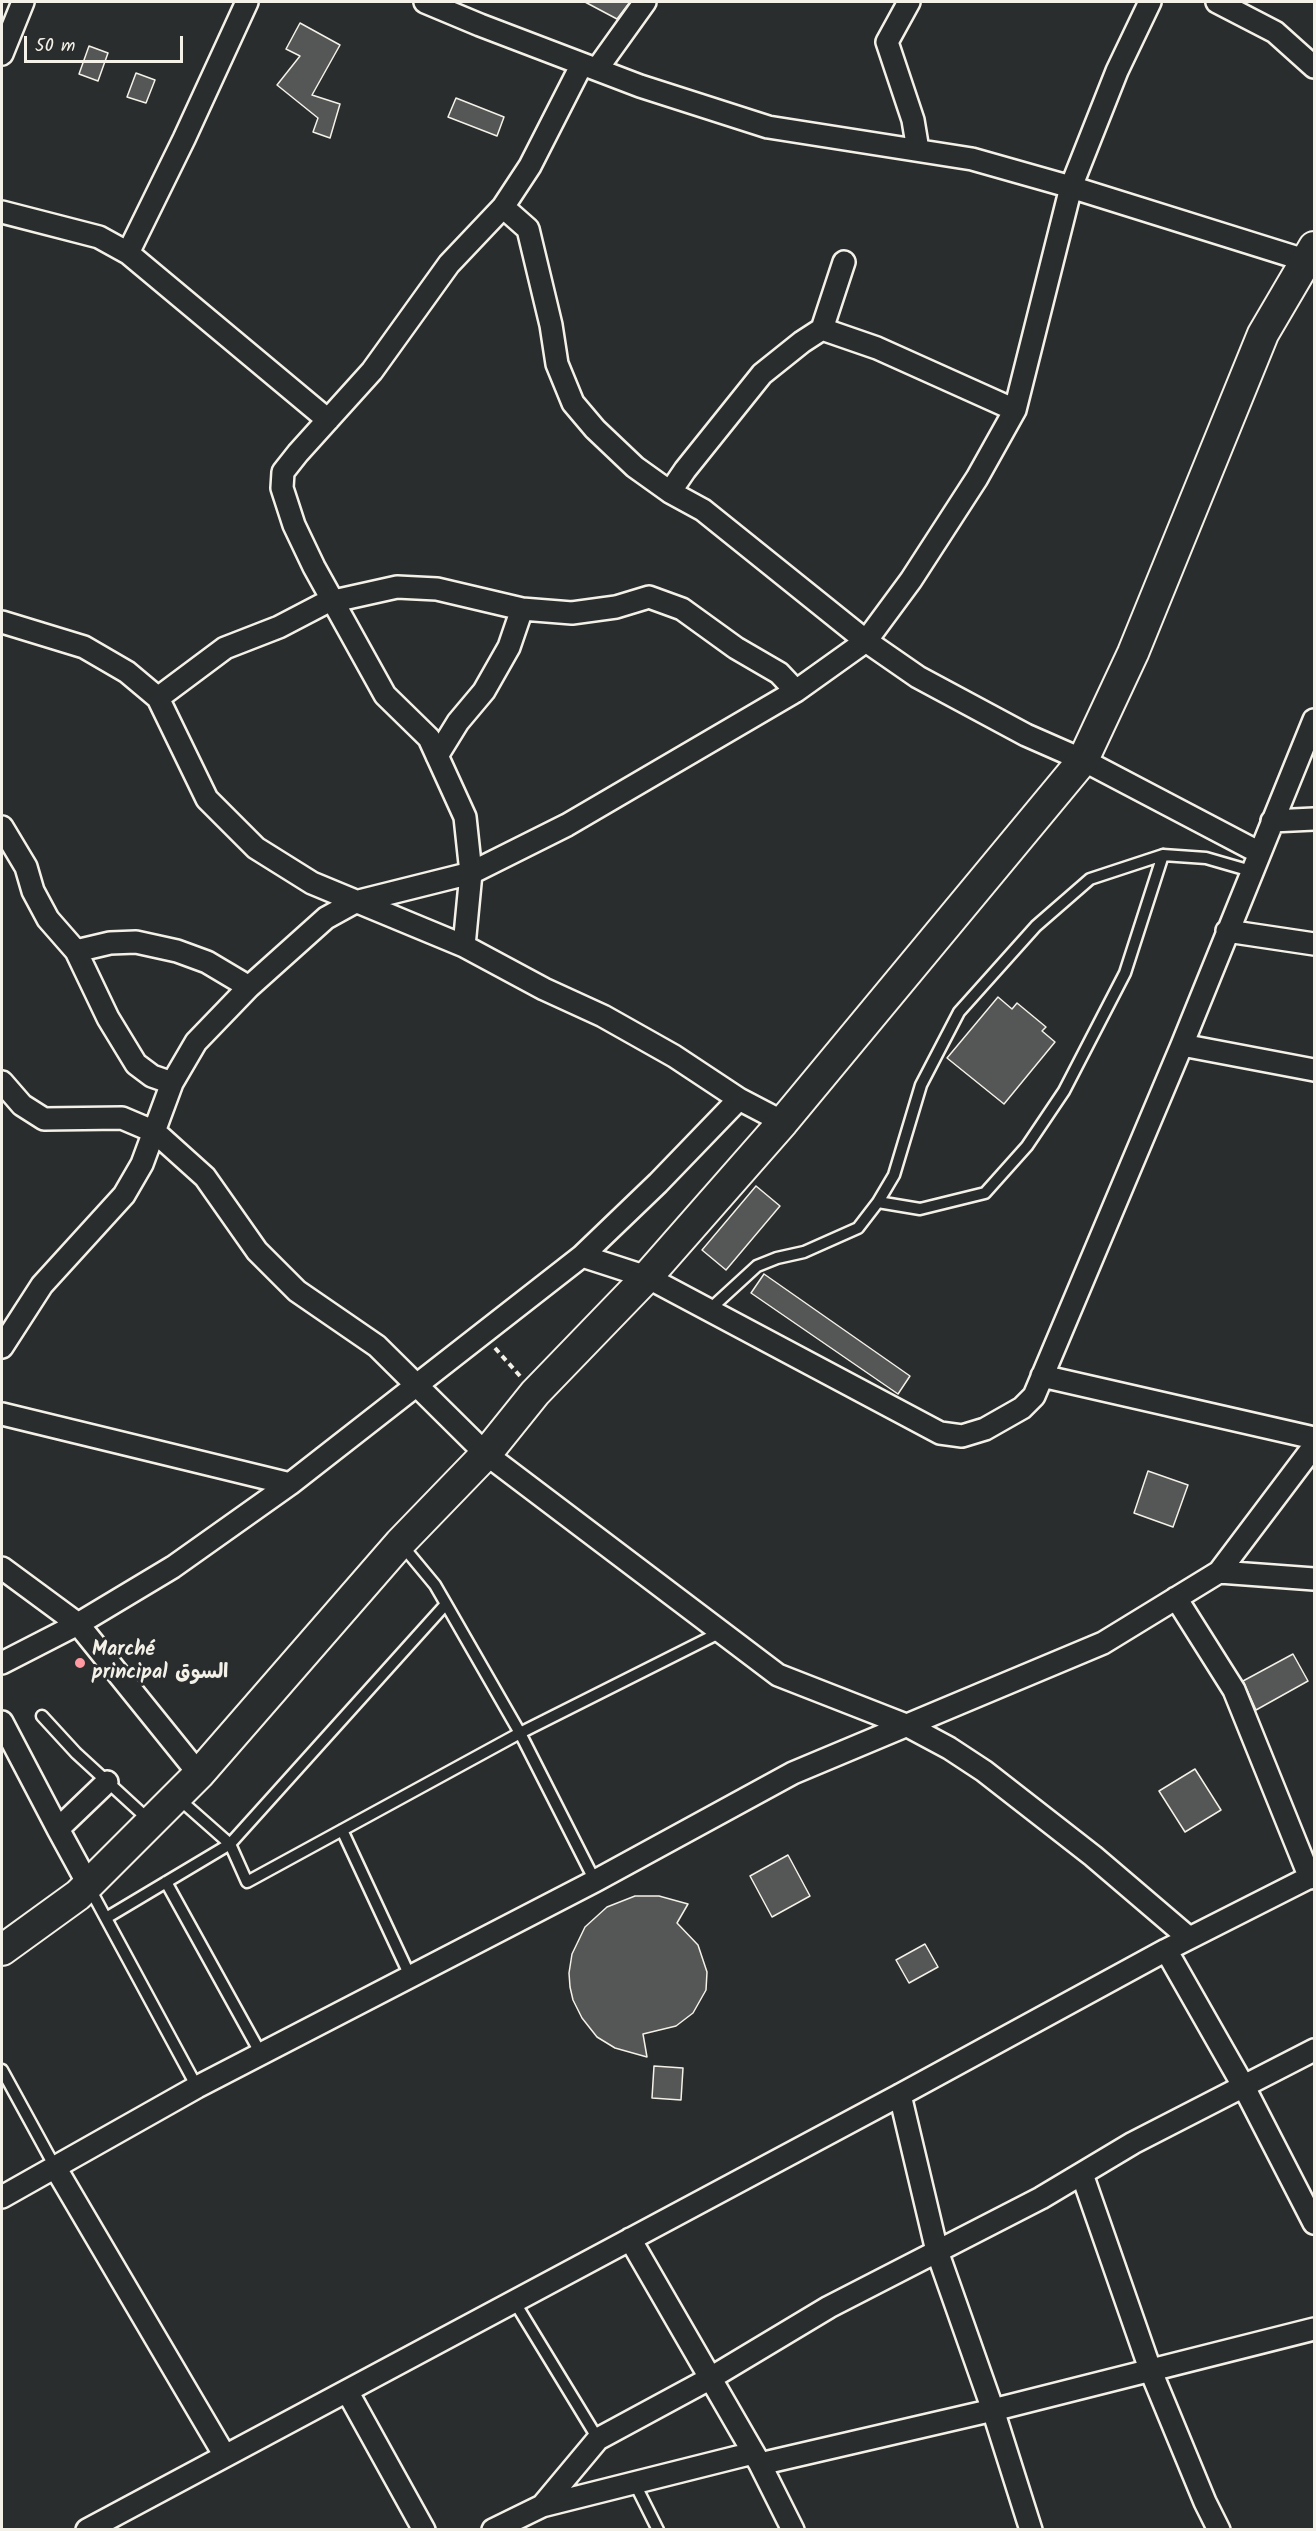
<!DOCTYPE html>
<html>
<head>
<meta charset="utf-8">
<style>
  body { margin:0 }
  #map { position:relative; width:1316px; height:2531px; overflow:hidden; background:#2a2d2e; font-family:Kalam,sans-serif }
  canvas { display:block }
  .frame { position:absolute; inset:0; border:3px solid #f4f1e8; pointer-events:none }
  .scale { position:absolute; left:24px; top:36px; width:159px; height:27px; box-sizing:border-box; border:3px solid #f4f1e8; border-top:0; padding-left:8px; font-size:18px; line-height:21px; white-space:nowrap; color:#f4f1e8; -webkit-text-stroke:4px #2a2d2e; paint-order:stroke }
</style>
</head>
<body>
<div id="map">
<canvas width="1316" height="2531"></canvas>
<div class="frame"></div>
<div class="scale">50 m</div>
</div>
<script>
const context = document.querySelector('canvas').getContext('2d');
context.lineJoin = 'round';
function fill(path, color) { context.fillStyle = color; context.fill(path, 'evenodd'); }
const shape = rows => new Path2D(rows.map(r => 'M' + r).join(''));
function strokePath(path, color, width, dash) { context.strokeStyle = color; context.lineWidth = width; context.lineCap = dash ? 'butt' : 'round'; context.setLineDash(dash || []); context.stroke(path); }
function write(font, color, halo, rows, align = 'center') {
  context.font = font + ' Kalam,"Playpen Sans Arabic",sans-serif'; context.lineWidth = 6; context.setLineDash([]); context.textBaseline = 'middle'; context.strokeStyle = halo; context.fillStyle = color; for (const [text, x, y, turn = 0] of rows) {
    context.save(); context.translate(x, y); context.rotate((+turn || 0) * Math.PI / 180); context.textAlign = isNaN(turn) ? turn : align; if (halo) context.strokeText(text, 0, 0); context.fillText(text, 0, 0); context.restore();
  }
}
const building = shape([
  [585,2,630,2,617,19,585,2],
  [300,23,340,45,312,95,340,104,330,138,313,132,318,118,277,85,300,56,286,49,300,23],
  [89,46,108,53,98,81,79,74,89,46],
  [136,73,155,80,146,103,127,97,136,73],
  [456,98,504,117,497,136,448,117,456,98],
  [998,997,1012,1009,1017,1003,1046,1027,1042,1031,1055,1042,1004,1104,947,1058,998,997],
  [756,1186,780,1206,726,1270,702,1250,756,1186],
  [764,1274,910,1376,898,1394,751,1293,764,1274],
  [1148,1471,1188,1485,1173,1527,1134,1513,1148,1471],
  [1293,1654,1308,1681,1256,1710,1243,1681,1293,1654],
  [1195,1769,1221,1810,1185,1832,1159,1791,1195,1769],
  [788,1855,810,1896,772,1917,750,1876,788,1855],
  [635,1896,659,1896,688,1904,677,1923,698,1945,707,1972,706,1990,693,2013,676,2026,643,2034,647,2057,615,2048,597,2037,582,2018,573,2000,570,1987,569,1973,572,1954,585,1927,607,1907,635,1896],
  [925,1944,938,1967,909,1983,896,1960,925,1944],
  [654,2066,683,2068,681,2100,652,2098,654,2066]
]);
fill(building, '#555756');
strokePath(building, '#f4f1e8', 1.5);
const lane = shape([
  [878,1202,920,1209,985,1193,1027,1146,1064,1091,1125,973,1163,855],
  [709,1310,757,1266,777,1258,804,1252,858,1228,878,1202,894,1175,921,1085,959,1012,1036,926,1090,879,1163,855,1206,858,1251,871],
  [401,1544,435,1585,446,1604,520,1733,595,1881],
  [42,1716,76,1753,149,1820],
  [179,1799,230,1844,247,1882,520,1733,721,1632],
  [342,1830,410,1976],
  [166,1882,261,2054],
  [89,1887,197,2087],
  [106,1918,230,1844,446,1604],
  [2,2070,55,2167],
  [514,2301,598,2439],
  [635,2484,658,2530]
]);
const street = shape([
  [425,2,480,25,640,86,768,127,972,159,1071,187,1314,263],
  [909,2,887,42,913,120,918,150],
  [1217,2,1275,32,1314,67],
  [2,54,23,2],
  [597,69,645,2],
  [503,207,528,229,551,325,557,364,573,403,595,429,635,467,670,492,703,510,866,641,918,677,1026,735,1083,760,1260,853],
  [2,212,99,237,128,253,328,420],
  [128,253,184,139,247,2],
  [822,329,877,348,1015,410],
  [670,492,685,470,762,374,802,342,822,329,844,262],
  [2,622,84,647,127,672,158,698,207,799,256,848,312,883,464,946,544,989,603,1016,674,1056,739,1099,783,1122],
  [158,698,225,648,279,627,325,603,397,587,437,589,522,609,572,613,616,607,649,597,682,609,736,648,779,673,796,691],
  [437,756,458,722,484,691,509,647,522,609],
  [1272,821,1314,819],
  [2,827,26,867,33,891,48,919,76,951,108,1018,136,1064,152,1076,172,1083],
  [1227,931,1314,944],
  [464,946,471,873,465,817,429,738,385,695,314,567,294,525,282,488,283,472,298,453,372,371,449,264,503,207,530,166,582,64],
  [76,951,110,943,136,942,177,951,207,962,249,987],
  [1182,1045,1314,1070],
  [2,1082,22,1105,44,1119,122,1118,155,1132,205,1177,257,1251,297,1291,377,1346,486,1454,778,1675,906,1725,949,1748,984,1771,1093,1856,1189,1938],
  [582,1256,658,1183,739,1099],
  [2,1347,42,1285,124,1195,142,1164,172,1083,196,1042,249,987,326,918,355,902,471,873,567,825,796,691,866,641,911,580,977,478,1015,410,1071,187,1117,71,1150,2],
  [1042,1376,1314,1438],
  [2,1414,290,1484],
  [2,1568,78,1624,199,1774],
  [1219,1572,1314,1579],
  [1176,1598,1234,1690,1310,1878],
  [2,1663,78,1624,173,1567,290,1484,582,1256,647,1277,940,1433,962,1436,985,1429,1022,1408,1034,1396,1182,1045,1314,720],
  [2,1722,58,1829,107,1782],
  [58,1829,88,1884],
  [1166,1950,1244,2087,1314,2223],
  [900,2095,937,2251,993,2410,1031,2530],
  [55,2167,225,2456],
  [1082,2174,1150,2369,1205,2502,1219,2530],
  [2,2197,197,2087,595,1881,793,1773,1103,1643,1219,1572,1314,1446],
  [630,2239,760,2464,793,2530],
  [347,2391,424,2530],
  [760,2464,993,2410,1314,2329],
  [542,2506,598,2439,709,2379,829,2307,1041,2198,1133,2143,1314,2050],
  [87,2530,900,2095,1166,1950,1314,1875],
  [493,2530,542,2506,753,2453]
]);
const secondary = shape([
  [2,1950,78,1895,199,1774,400,1543,486,1454,535,1393,647,1277,783,1122,1083,760,1133,653,1263,334,1314,247]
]);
strokePath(lane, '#f4f1e8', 15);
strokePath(street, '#f4f1e8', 26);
strokePath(secondary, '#f4f1e8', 34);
strokePath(shape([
  [495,1348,520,1376]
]), '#f4f1e8', 4, [6, 4.5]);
strokePath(lane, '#2a2d2e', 10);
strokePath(street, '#2a2d2e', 21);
strokePath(secondary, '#2a2d2e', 30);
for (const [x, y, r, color] of [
  [80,1663,6,"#ff9aa2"]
]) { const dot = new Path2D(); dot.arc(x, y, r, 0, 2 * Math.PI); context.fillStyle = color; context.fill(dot); strokePath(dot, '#2a2d2e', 2); }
write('bold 20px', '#f4f1e8', '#2a2d2e', [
  ["Marché",92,1652],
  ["principal السوق",92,1675]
], 'left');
</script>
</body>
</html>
